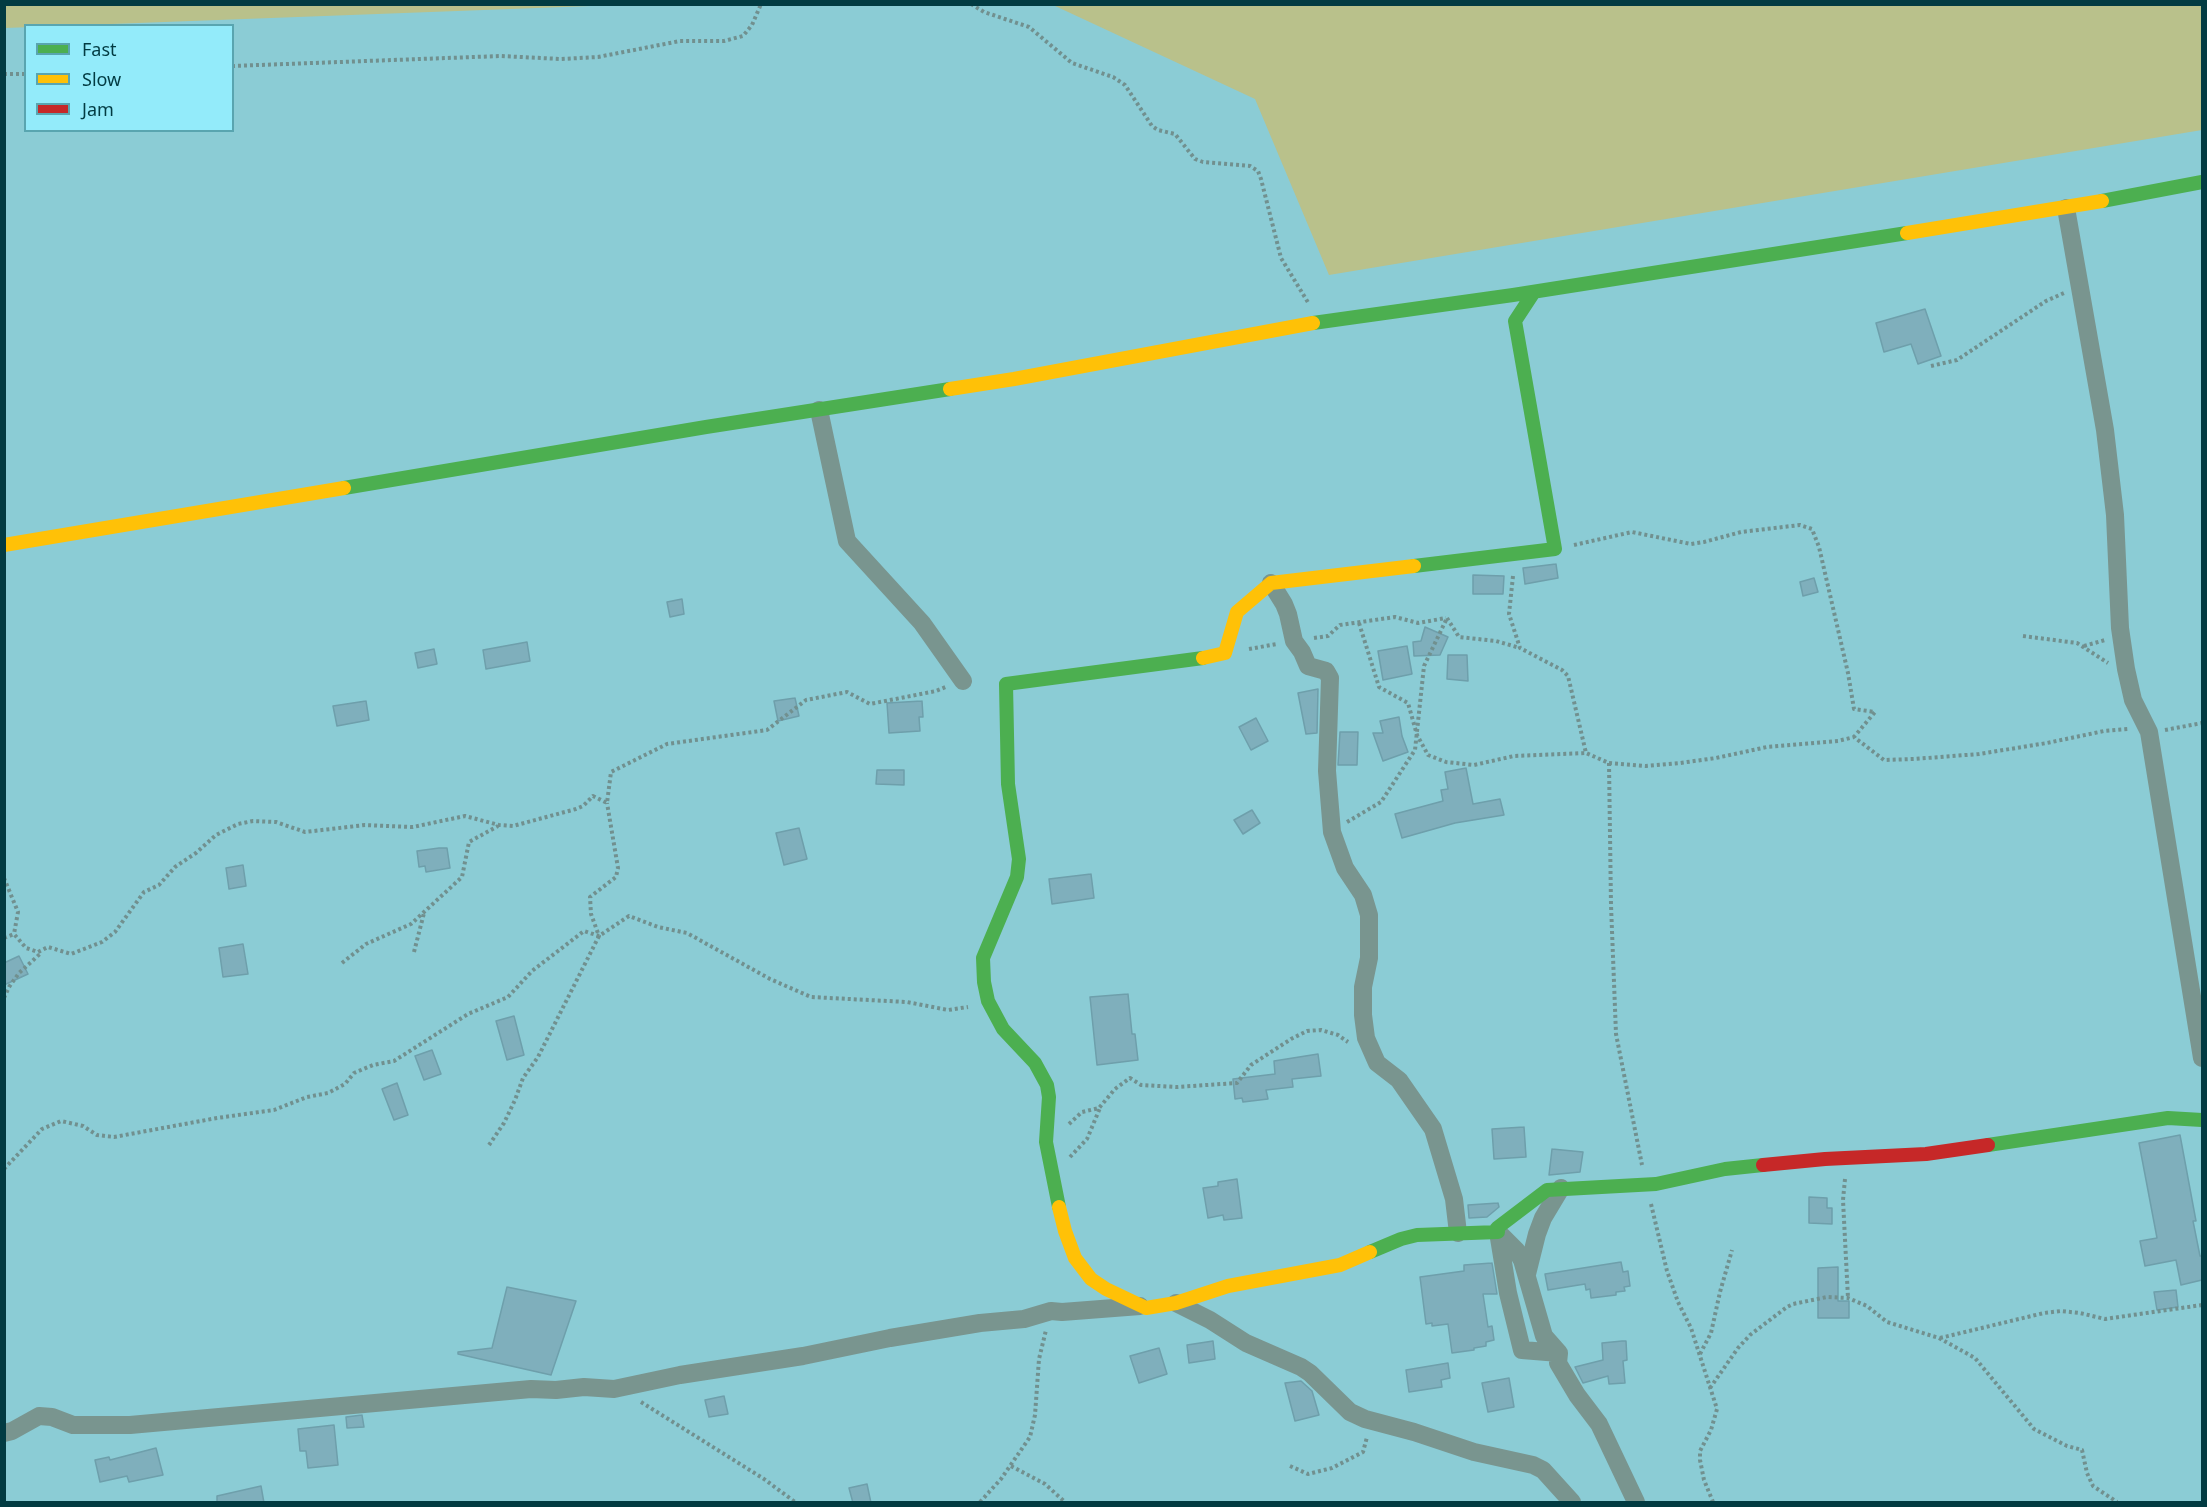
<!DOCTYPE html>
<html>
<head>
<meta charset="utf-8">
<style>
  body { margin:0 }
  #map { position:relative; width:2207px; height:1507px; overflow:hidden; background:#8bccd5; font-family:"Noto Sans",sans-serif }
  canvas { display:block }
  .frame { position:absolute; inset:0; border:6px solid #023b42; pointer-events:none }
  .legend { position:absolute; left:24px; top:24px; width:210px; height:108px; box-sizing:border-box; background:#93ebfa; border:2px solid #59a5b0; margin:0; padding:8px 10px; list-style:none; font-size:18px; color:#023b42 }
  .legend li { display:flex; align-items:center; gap:12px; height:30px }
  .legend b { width:30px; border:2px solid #59a5b0 }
</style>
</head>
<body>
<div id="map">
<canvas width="2207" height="1507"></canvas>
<div class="frame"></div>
<ul class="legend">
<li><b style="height:8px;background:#4caf50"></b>Fast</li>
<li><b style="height:8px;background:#ffc107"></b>Slow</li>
<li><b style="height:8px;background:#c62828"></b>Jam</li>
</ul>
</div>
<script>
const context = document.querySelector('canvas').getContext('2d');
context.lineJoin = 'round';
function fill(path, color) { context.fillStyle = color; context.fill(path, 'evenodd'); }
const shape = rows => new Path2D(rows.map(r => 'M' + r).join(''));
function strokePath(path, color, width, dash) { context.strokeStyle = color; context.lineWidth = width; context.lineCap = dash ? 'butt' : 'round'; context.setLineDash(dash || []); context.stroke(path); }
fill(shape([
  [4,5,5,4,617,5,5,28],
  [1053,5,2202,5,2202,130,1329,275,1255,99]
]), '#b9c18b');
const building = shape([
  [1925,309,1941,356,1918,364,1911,344,1884,352,1876,323,1925,309],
  [1556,564,1558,578,1525,584,1523,568,1556,564],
  [1473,575,1504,576,1503,594,1473,594,1473,575],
  [1814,578,1818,592,1803,596,1800,582,1814,578],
  [682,599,684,614,670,617,667,602,682,599],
  [1425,627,1448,637,1440,655,1414,656,1413,642,1421,641,1425,627],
  [527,642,530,661,486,669,483,650,527,642],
  [1407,646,1412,674,1383,680,1378,651,1407,646],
  [434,649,437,664,418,668,415,653,434,649],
  [1448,655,1467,655,1468,681,1447,679,1448,655],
  [1318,689,1317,733,1306,734,1298,693,1318,689],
  [795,698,799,716,778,721,774,701,795,698],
  [366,701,369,720,337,726,333,706,366,701],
  [922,701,923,717,919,717,920,731,889,733,887,703,922,701],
  [1399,717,1402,736,1408,752,1383,761,1373,733,1383,733,1380,721,1399,717],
  [1256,718,1268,741,1251,750,1239,727,1256,718],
  [1340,732,1358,732,1357,765,1338,765,1340,732],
  [1466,768,1473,804,1500,799,1504,815,1455,823,1402,838,1395,814,1443,801,1441,790,1448,789,1445,772,1466,768],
  [877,770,904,770,904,785,876,784,877,770],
  [1252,810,1260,823,1243,834,1234,820,1252,810],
  [799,828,807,859,784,865,776,833,799,828],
  [439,848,447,848,450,868,426,872,425,866,419,867,417,851,439,848],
  [243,865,246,886,229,889,226,868,243,865],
  [1091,874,1094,898,1052,904,1049,879,1091,874],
  [243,944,248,974,223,977,219,948,243,944],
  [19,956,28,974,4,985,4,963,19,956],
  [1128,994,1132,1034,1135,1034,1138,1060,1097,1065,1090,997,1128,994],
  [514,1016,524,1055,507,1060,496,1021,514,1016],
  [432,1050,441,1074,424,1080,415,1056,432,1050],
  [1318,1054,1321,1076,1292,1079,1293,1087,1266,1090,1268,1099,1243,1102,1242,1098,1235,1099,1233,1079,1275,1074,1274,1061,1318,1054],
  [397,1083,408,1115,394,1120,382,1089,397,1083],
  [1524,1127,1526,1157,1494,1159,1492,1129,1524,1127],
  [2180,1135,2196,1221,2193,1221,2200,1256,2202,1256,2202,1280,2181,1285,2176,1260,2145,1266,2140,1241,2157,1238,2139,1143,2180,1135],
  [1552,1149,1583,1152,1580,1172,1549,1175,1552,1149],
  [1237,1179,1242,1218,1224,1220,1223,1215,1208,1218,1203,1188,1218,1186,1218,1182,1237,1179],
  [1809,1197,1827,1198,1827,1208,1832,1208,1832,1224,1809,1223,1809,1197],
  [1498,1203,1499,1207,1487,1217,1469,1218,1468,1205,1498,1203],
  [1621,1262,1623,1272,1628,1271,1630,1286,1624,1287,1625,1291,1616,1292,1616,1295,1591,1298,1590,1289,1586,1290,1585,1284,1548,1290,1545,1274,1621,1262],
  [1492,1263,1497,1294,1483,1294,1488,1327,1492,1326,1494,1340,1486,1342,1486,1346,1474,1348,1474,1350,1452,1353,1448,1324,1432,1326,1432,1323,1426,1324,1420,1277,1464,1271,1464,1265,1492,1263],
  [1838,1267,1838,1301,1849,1301,1849,1318,1818,1318,1818,1268,1838,1267],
  [507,1287,576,1301,551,1375,458,1354,458,1352,492,1348,507,1287],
  [2176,1290,2178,1307,2157,1310,2154,1292,2176,1290],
  [1213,1341,1215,1359,1189,1363,1187,1345,1213,1341],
  [1622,1341,1626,1341,1627,1360,1623,1361,1625,1383,1609,1384,1608,1376,1583,1383,1575,1367,1603,1360,1602,1343,1622,1341],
  [1159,1348,1167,1374,1139,1383,1130,1356,1159,1348],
  [1448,1363,1450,1378,1441,1380,1442,1387,1409,1392,1406,1370,1448,1363],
  [1509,1378,1514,1407,1488,1412,1482,1383,1509,1378],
  [1301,1381,1312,1391,1319,1415,1295,1421,1285,1383,1301,1381],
  [724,1396,728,1414,709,1417,705,1400,724,1396],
  [362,1415,364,1427,347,1428,346,1417,362,1415],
  [334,1425,338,1465,308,1468,306,1451,300,1451,298,1429,334,1425],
  [156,1448,163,1475,129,1482,127,1476,100,1482,95,1460,109,1457,110,1460,156,1448],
  [867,1484,871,1503,853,1503,849,1488,867,1484],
  [261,1486,264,1503,217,1503,217,1496,261,1486]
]);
fill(building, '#7fafbc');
strokePath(building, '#6e9fab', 1.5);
strokePath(shape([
  [971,4,984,12,1029,27,1072,63,1113,77,1125,85,1152,126,1158,130,1175,134,1195,159,1203,162,1250,166,1258,171,1261,179,1281,258,1309,304],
  [232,66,501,56,561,59,598,57,680,41,724,41,743,36,752,25,761,4],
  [4,74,26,74],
  [1931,366,1957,360,2046,301,2064,293],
  [1574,545,1632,532,1691,544,1704,542,1741,532,1800,525,1812,529,1819,547,1848,673,1854,709,1875,712,1854,737],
  [1513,576,1509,614,1520,648,1562,670,1568,676,1586,753,1609,763,1646,766,1680,763,1716,758,1767,747,1838,741,1854,737,1884,760,1914,759,1979,754,2047,743,2104,731,2128,729],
  [1447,618,1459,637,1496,641,1520,648],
  [1359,623,1379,687,1408,703,1417,735,1428,755,1446,762,1474,765,1514,756,1586,753],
  [2023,636,2077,643,2108,663],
  [1314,638,1328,636,1340,625,1395,617,1418,623,1446,618],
  [2084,646,2105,640],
  [1249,649,1277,644],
  [2165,730,2202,723],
  [1609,763,1611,905,1616,1034,1642,1165],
  [1347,822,1381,802,1415,750,1424,666,1447,618],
  [4,878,18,912,14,934],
  [4,938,14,934,26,948,38,952,48,947,71,954,102,942,115,932,144,892,159,885,175,867,196,853,216,835,238,824,253,821,276,822,305,832,365,825,413,827,465,816,499,825,513,826,576,809,583,806,593,796,607,803,611,772,667,744,767,730,806,700,847,692,870,704,936,691,948,686],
  [414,952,424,913],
  [342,963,366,944,411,924,462,877,469,842,498,826],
  [4,998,9,987,19,973,41,953],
  [1069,1124,1082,1112,1099,1108,1115,1089,1130,1078,1141,1085,1177,1087,1237,1083,1251,1065,1291,1039,1307,1031,1321,1030,1338,1035,1348,1042],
  [489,1145,504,1123,515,1100,523,1078,538,1057,599,936,629,916,658,927,687,933,770,979,811,997,907,1002,948,1010,968,1007],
  [1070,1157,1087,1139,1100,1108],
  [4,1169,42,1129,61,1121,83,1126,97,1135,114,1137,217,1118,274,1110,307,1097,328,1093,345,1084,354,1073,373,1065,394,1061,468,1014,508,997,532,971,584,931,599,936,591,914,590,897,616,877,618,868,607,803],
  [1845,1179,1843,1200,1848,1298],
  [1651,1204,1667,1271,1678,1302,1691,1328,1717,1409,1711,1430,1700,1451,1700,1460,1704,1480,1713,1502],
  [1940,1338,2044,1313,2061,1311,2080,1313,2105,1319,2202,1305],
  [1700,1354,1711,1333,1720,1292,1732,1250],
  [1710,1388,1738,1348,1750,1335,1787,1307,1793,1304,1827,1297,1848,1298,1867,1306,1887,1322,1939,1338,1975,1358,2034,1429,2067,1446,2082,1450,2087,1473,2093,1486,2117,1502],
  [641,1402,764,1479,795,1502],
  [1011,1466,1045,1484,1065,1502],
  [1290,1466,1308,1474,1332,1468,1363,1452,1367,1437],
  [980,1502,1001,1479,1030,1437,1035,1415,1039,1359,1046,1330]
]), '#71908f', 4, [3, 3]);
strokePath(shape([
  [2066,208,2105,430,2115,515,2120,628,2126,669,2133,700,2149,732,2202,1058],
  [819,410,847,541,922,623,963,681],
  [1271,583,1284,604,1288,614,1294,641,1302,652,1308,666,1326,671,1330,678,1327,771,1332,832,1345,868,1363,895,1369,915,1369,958,1363,987,1363,1015,1366,1038,1377,1063,1399,1080,1433,1129,1454,1199,1458,1233],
  [1498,1232,1516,1250,1522,1260,1544,1336,1559,1353,1558,1363,1577,1395,1599,1424,1636,1502],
  [1498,1232,1508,1293,1522,1350,1559,1353],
  [1527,1274,1537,1234,1543,1218,1561,1188],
  [1176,1303,1210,1320,1246,1343,1301,1367,1310,1373,1350,1412,1365,1419,1414,1432,1474,1452,1533,1465,1543,1470,1572,1502],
  [4,1433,12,1431,39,1416,52,1417,73,1425,130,1425,531,1389,556,1390,584,1387,614,1389,680,1375,803,1356,890,1338,980,1323,1024,1319,1051,1311,1062,1312,1140,1306]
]), '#79958f', 18);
strokePath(shape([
  [2102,201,2202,182],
  [1313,323,1513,295,1907,233],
  [344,488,706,427,950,389],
  [1414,566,1555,549,1515,321,1534,292],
  [1988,1145,2168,1118,2202,1120],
  [1059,1207,1046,1142,1049,1097,1047,1085,1035,1063,1003,1029,988,1001,984,982,983,958,1017,877,1019,859,1008,784,1006,684,1203,658],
  [1370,1252,1401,1239,1417,1235,1498,1232,1497,1228,1547,1190,1656,1184,1725,1169,1763,1165]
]), '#4caf50', 14);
strokePath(shape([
  [1907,233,2102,201],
  [950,389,1014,379,1313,323],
  [4,545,344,488],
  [1203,658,1225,653,1237,612,1271,583,1414,566],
  [1059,1207,1065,1231,1075,1258,1091,1279,1106,1289,1146,1308,1176,1303,1228,1286,1340,1265,1370,1252]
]), '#ffc107', 14);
strokePath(shape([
  [1763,1165,1825,1159,1926,1154,1988,1145]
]), '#c62828', 14);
</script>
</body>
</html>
